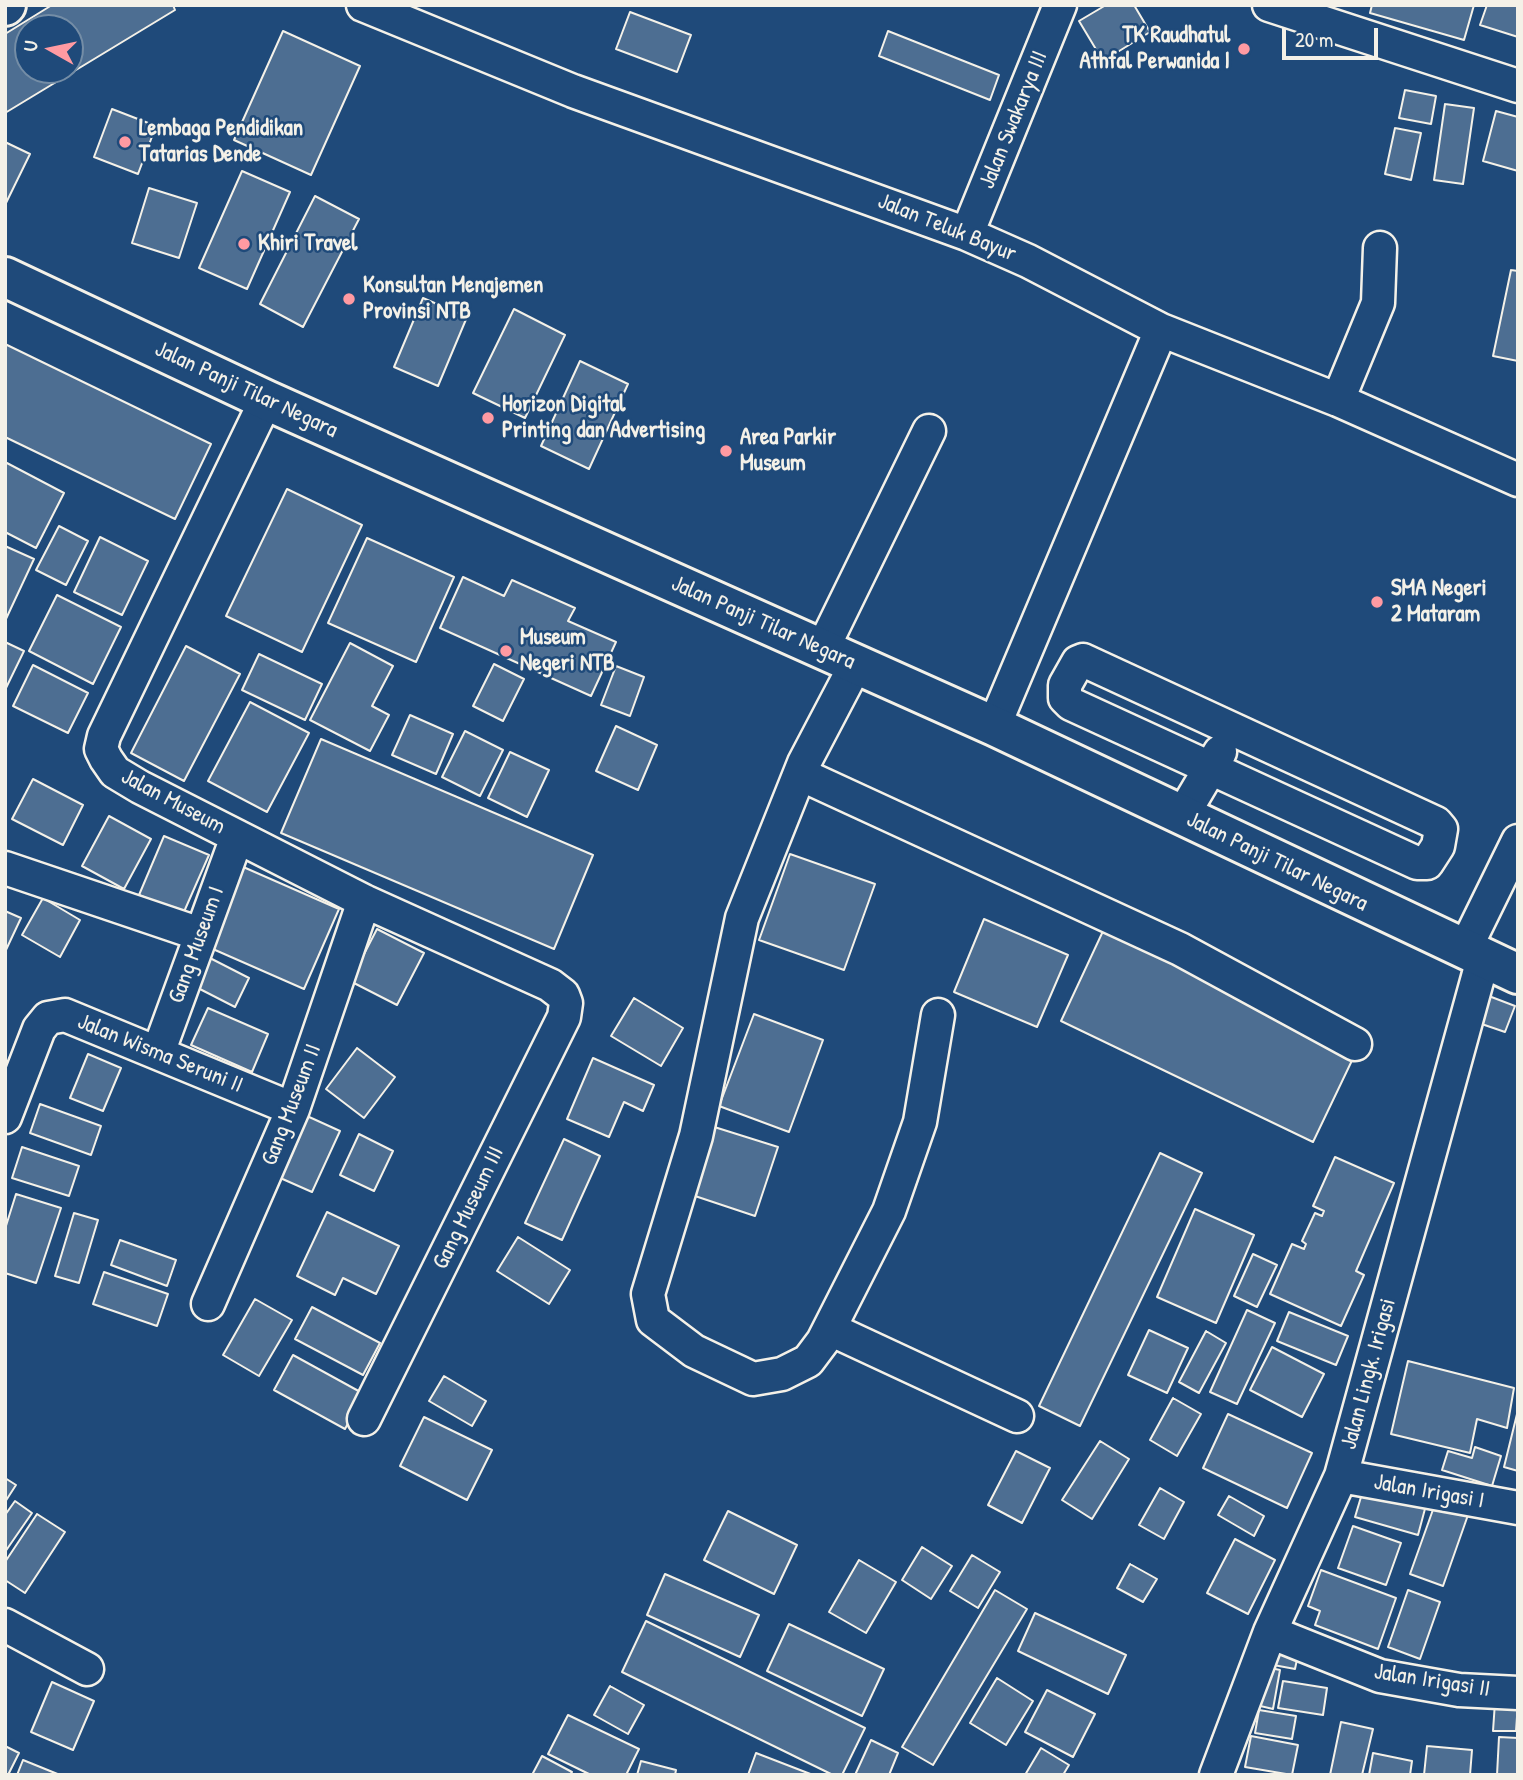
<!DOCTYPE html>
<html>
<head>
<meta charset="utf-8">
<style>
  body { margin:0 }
  #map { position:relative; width:1523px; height:1780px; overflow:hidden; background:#1f4a7a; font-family:"Patrick Hand",sans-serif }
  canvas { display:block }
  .frame { position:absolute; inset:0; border:7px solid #f4f1e8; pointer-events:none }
  .north { position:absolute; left:14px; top:14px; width:70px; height:70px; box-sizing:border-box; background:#1f4a7a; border:2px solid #748da6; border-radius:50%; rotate:279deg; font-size:19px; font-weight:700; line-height:28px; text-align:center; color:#f4f1e8 }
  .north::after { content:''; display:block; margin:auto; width:24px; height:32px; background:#ff9aa2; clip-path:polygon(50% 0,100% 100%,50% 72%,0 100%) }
  .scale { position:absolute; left:1282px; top:28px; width:96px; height:32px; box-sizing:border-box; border:4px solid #f4f1e8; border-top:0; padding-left:9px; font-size:21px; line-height:24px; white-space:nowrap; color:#f4f1e8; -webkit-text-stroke:5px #1f4a7a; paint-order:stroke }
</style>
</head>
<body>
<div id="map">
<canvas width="1523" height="1780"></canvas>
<div class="frame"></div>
<div class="north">U</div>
<div class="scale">20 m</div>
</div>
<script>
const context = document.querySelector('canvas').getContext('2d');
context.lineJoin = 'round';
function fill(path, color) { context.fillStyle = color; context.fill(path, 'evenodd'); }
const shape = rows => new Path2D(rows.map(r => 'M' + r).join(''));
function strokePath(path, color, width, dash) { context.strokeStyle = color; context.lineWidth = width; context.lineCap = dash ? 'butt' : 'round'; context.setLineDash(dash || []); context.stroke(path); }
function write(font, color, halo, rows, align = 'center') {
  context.font = font + ' "Patrick Hand",sans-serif'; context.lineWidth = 5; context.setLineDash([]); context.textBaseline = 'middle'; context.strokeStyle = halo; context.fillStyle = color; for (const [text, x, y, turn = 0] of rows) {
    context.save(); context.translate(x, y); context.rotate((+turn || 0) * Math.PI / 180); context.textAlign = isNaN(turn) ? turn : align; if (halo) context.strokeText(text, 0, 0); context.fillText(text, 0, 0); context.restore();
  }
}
const building = shape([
  [52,5,173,5,175,10,5,113,5,34,52,5],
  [28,28,70,28,70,70,28,70,28,28],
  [1106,5,1134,5,1150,32,1103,61,1079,21,1106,5],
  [1372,5,1474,5,1464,40,1370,13,1372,5],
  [1487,5,1518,5,1518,37,1480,25,1487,5],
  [630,12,691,35,677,72,616,49,630,12],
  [283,31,360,66,311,175,234,140,283,31],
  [888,31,999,75,990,100,879,56,888,31],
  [1405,90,1436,96,1431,124,1399,118,1405,90],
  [1445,104,1474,108,1463,184,1434,180,1445,104],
  [112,109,156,126,138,174,94,157,112,109],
  [1496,111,1518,117,1518,171,1483,161,1496,111],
  [1395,128,1421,133,1411,180,1385,174,1395,128],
  [5,142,30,154,5,205,5,142],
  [242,171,290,192,247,289,199,268,242,171],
  [149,188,197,203,179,258,132,243,149,188],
  [315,196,359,219,303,327,260,304,315,196],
  [1511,270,1518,271,1518,361,1493,356,1511,270],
  [423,298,467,317,438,386,394,367,423,298],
  [514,309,565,335,525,418,473,393,514,309],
  [5,344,211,444,175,519,5,437,5,344],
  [580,361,628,384,589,469,541,446,580,361],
  [5,462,64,493,36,548,5,532,5,462],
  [287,489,362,525,302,652,226,616,287,489],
  [59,526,88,541,66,585,36,570,59,526],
  [100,537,148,561,122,615,74,592,100,537],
  [367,538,454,577,416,662,328,623,367,538],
  [5,546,34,559,5,621,5,546],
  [463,577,504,596,512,580,575,608,568,621,616,642,591,696,440,628,463,577],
  [57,595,121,627,93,684,29,651,57,595],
  [5,642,24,651,5,690,5,642],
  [350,643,393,666,372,706,389,715,370,751,310,720,350,643],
  [186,646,240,674,184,781,131,753,186,646],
  [259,654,322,684,305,720,242,690,259,654],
  [494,664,524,679,503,721,473,706,494,664],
  [33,665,88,693,68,733,13,706,33,665],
  [616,666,644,677,630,716,601,705,616,666],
  [250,702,309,733,267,812,208,781,250,702],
  [410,715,453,734,436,774,392,755,410,715],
  [616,726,657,745,638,790,596,771,616,726],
  [465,731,503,750,480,796,442,777,465,731],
  [321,739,593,855,554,949,281,833,321,739],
  [510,752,549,770,527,817,488,798,510,752],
  [33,779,83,805,63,845,12,819,33,779],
  [109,816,151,839,124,889,82,866,109,816],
  [164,836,209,855,183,914,139,895,164,836],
  [790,854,875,884,844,970,759,940,790,854],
  [241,866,339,909,304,989,206,946,241,866],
  [43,898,80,920,60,957,22,935,43,898],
  [5,911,21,918,5,952,5,911],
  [984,919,1068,955,1037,1027,954,992,984,919],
  [377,929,424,953,397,1005,350,981,377,929],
  [1104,929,1357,1050,1313,1142,1061,1021,1104,929],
  [206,956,249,978,235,1007,192,985,206,956],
  [1481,993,1515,1006,1505,1032,1470,1020,1481,993],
  [634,998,683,1028,661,1066,611,1036,634,998],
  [208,1008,268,1034,252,1072,191,1045,208,1008],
  [754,1014,823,1040,789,1132,719,1106,754,1014],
  [357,1048,395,1077,364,1118,326,1089,357,1048],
  [88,1054,121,1068,103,1111,70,1098,88,1054],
  [593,1058,654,1085,643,1111,624,1102,609,1137,567,1119,593,1058],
  [40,1104,101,1126,91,1155,30,1133,40,1104],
  [307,1116,340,1131,312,1192,278,1177,307,1116],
  [708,1125,778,1147,755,1216,686,1193,708,1125],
  [359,1134,393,1151,374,1191,340,1175,359,1134],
  [564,1139,600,1156,562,1240,525,1223,564,1139],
  [22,1147,79,1166,69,1196,12,1178,22,1147],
  [1160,1153,1202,1173,1080,1426,1039,1406,1160,1153],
  [1335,1157,1394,1183,1356,1271,1364,1275,1341,1326,1270,1294,1292,1244,1304,1249,1306,1244,1302,1241,1315,1213,1322,1216,1324,1211,1313,1206,1335,1157],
  [16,1194,61,1208,36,1283,5,1273,5,1229,16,1194],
  [1195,1209,1254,1235,1216,1323,1157,1297,1195,1209],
  [327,1212,399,1246,376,1294,343,1278,335,1295,297,1276,327,1212],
  [74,1213,98,1220,79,1283,55,1276,74,1213],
  [518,1237,570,1270,549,1304,497,1271,518,1237],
  [120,1240,176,1260,167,1286,111,1265,120,1240],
  [1253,1254,1277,1265,1257,1307,1234,1296,1253,1254],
  [104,1272,168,1294,157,1326,93,1304,104,1272],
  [255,1299,292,1320,259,1376,223,1355,255,1299],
  [312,1307,380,1343,363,1375,295,1339,312,1307],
  [1247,1310,1275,1323,1237,1404,1210,1392,1247,1310],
  [1289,1312,1348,1336,1336,1365,1277,1341,1289,1312],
  [1149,1330,1188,1348,1167,1393,1128,1375,1149,1330],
  [1206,1331,1226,1343,1199,1393,1179,1382,1206,1331],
  [1272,1347,1324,1374,1302,1417,1250,1390,1272,1347],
  [293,1355,364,1394,345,1429,274,1390,293,1355],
  [1408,1361,1514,1388,1507,1428,1477,1419,1470,1453,1391,1434,1408,1361],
  [444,1376,486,1401,472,1426,429,1401,444,1376],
  [1173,1398,1201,1414,1177,1456,1150,1440,1173,1398],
  [1518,1410,1518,1471,1504,1467,1518,1410],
  [1228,1414,1312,1453,1287,1508,1203,1468,1228,1414],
  [424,1417,492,1450,467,1500,400,1466,424,1417],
  [1100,1441,1129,1459,1092,1519,1062,1500,1100,1441],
  [1475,1447,1501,1456,1492,1486,1442,1470,1448,1451,1472,1458,1475,1447],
  [1016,1451,1050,1468,1022,1523,988,1505,1016,1451],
  [5,1478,16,1485,5,1502,5,1478],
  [1364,1487,1426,1505,1418,1535,1355,1517,1364,1487],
  [1160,1488,1184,1502,1164,1539,1139,1525,1160,1488],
  [1229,1496,1264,1516,1254,1536,1218,1515,1229,1496],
  [15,1501,32,1513,5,1552,5,1515,15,1501],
  [1435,1504,1468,1515,1443,1586,1410,1574,1435,1504],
  [728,1511,797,1545,774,1594,704,1560,728,1511],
  [37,1514,65,1532,25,1593,5,1580,5,1562,37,1514],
  [1353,1526,1401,1543,1386,1585,1338,1568,1353,1526],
  [1235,1539,1275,1560,1248,1614,1207,1593,1235,1539],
  [922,1547,952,1566,931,1599,902,1580,922,1547],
  [972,1555,1000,1572,978,1608,950,1591,972,1555],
  [859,1560,896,1582,866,1633,829,1612,859,1560],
  [1130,1564,1157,1579,1143,1602,1117,1588,1130,1564],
  [1321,1570,1396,1598,1378,1649,1315,1625,1320,1611,1308,1606,1321,1570],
  [665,1574,759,1615,740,1657,647,1615,665,1574],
  [995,1590,1027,1609,933,1765,902,1747,995,1590],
  [1408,1590,1440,1602,1420,1659,1388,1647,1408,1590],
  [1035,1613,1126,1655,1108,1694,1018,1651,1035,1613],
  [646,1621,865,1728,842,1775,833,1775,622,1672,646,1621],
  [789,1624,884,1669,862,1716,767,1671,789,1624],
  [1273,1640,1300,1645,1295,1669,1268,1664,1273,1640],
  [1261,1666,1280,1670,1273,1709,1252,1704,1261,1666],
  [997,1678,1033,1701,1006,1745,970,1723,997,1678],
  [1283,1681,1327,1688,1323,1715,1278,1708,1283,1681],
  [52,1682,94,1701,73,1750,31,1732,52,1682],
  [610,1686,644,1705,628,1734,594,1715,610,1686],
  [1047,1690,1095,1714,1073,1757,1025,1732,1047,1690],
  [1495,1702,1518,1703,1516,1731,1493,1731,1495,1702],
  [1259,1710,1296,1716,1292,1739,1255,1733,1259,1710],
  [568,1715,639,1749,626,1775,591,1775,548,1754,568,1715],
  [1341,1722,1373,1729,1362,1775,1330,1775,1341,1722],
  [1251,1736,1298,1745,1292,1775,1245,1767,1251,1736],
  [1499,1737,1518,1738,1518,1775,1497,1775,1499,1737],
  [871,1740,898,1753,889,1775,855,1775,871,1740],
  [5,1746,19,1753,8,1775,5,1775,5,1746],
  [1427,1746,1472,1750,1470,1775,1424,1775,1427,1746],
  [1041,1748,1069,1765,1063,1775,1025,1775,1041,1748],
  [756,1753,813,1775,748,1775,756,1753],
  [1373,1753,1412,1761,1410,1775,1369,1775,1373,1753],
  [542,1756,572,1772,570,1775,532,1775,542,1756],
  [23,1760,60,1775,17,1775,23,1760],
  [641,1761,676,1770,675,1775,637,1775,641,1761]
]);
fill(building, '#4d6e92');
strokePath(building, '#f4f1e8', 2);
const minor = shape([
  [363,5,573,91,967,234,1028,261,1161,330,1338,400,1518,480],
  [1269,5,1518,86],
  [967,234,1060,5],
  [266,400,104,736,101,749,106,759,115,772,140,787,364,901,550,985,563,995,566,1003,564,1017,364,1419],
  [1338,400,1378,303,1380,248],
  [822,650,929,431],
  [1083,660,1436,823,1441,829,1438,846,1427,863,1417,863,1071,704,1065,698,1065,685,1078,662,1083,660],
  [856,664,804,763,742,918,696,1136,648,1294,653,1320,694,1351,753,1379,782,1374,808,1361,823,1341,889,1211,920,1122,938,1015],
  [994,726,1161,330],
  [800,774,1180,949,1355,1044],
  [1182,816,1220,752],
  [5,868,200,934],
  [1464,951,1518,841],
  [158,1053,237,837],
  [5,1117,39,1029,48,1018,65,1015,293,1109],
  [208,1304,293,1109,364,901],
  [830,1329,1017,1416],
  [1341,1476,1518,1508],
  [5,1625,87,1669],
  [1270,1632,1380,1676,1459,1690,1518,1693],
  [1216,1775,1270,1632,1341,1476,1483,959]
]);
const major = shape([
  [5,6,6,5],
  [5,277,266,400,994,726,1518,974]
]);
strokePath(minor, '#f4f1e8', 37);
strokePath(major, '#f4f1e8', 44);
strokePath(minor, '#1f4a7a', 32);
strokePath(major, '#1f4a7a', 38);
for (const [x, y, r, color] of [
  [1244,49,7,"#ff9aa2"],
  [125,142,7,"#ff9aa2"],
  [244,244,7,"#ff9aa2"],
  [349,299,7,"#ff9aa2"],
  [488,418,7,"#ff9aa2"],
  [726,451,7,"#ff9aa2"],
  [1377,602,7,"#ff9aa2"],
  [506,651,7,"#ff9aa2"]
]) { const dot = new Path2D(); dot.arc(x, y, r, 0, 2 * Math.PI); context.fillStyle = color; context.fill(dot); strokePath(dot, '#1f4a7a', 2.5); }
write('bold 23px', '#f4f1e8', '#1f4a7a', [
  ["TK Raudhatul",1230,36,"right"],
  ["Athfal Perwanida I",1230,62,"right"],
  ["Lembaga Pendidikan",139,129],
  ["Tatarias Dende",139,155],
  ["Khiri Travel",258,244],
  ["Konsultan Menajemen",363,286],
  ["Provinsi NTB",363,312],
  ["Horizon Digital",502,405],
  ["Printing dan Advertising",502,431],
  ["Area Parkir",740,438],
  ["Museum",740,464],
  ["SMA Negeri",1391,589],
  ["2 Mataram",1391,615],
  ["Museum",520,638],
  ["Negeri NTB",520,664]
], 'left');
write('23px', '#f4f1e8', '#1f4a7a', [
  ["Jalan Swakarya III",1014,120,-68],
  ["Jalan Teluk Bayur",947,228,22],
  ["Jalan Panji Tilar Negara",246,390,25],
  ["Jalan Panji Tilar Negara",763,623,24],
  ["Jalan Museum",173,802,28],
  ["Jalan Panji Tilar Negara",1277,862,26],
  ["Gang Museum I",197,945,-70],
  ["Jalan Wisma Seruni II",160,1054,22],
  ["Gang Museum II",292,1105,-69],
  ["Gang Museum III",469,1208,-64],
  ["Jalan Lingk. Irigasi",1369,1374,-75],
  ["Jalan Irigasi I",1429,1492,10],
  ["Jalan Irigasi II",1432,1681,9]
]);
</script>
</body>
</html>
